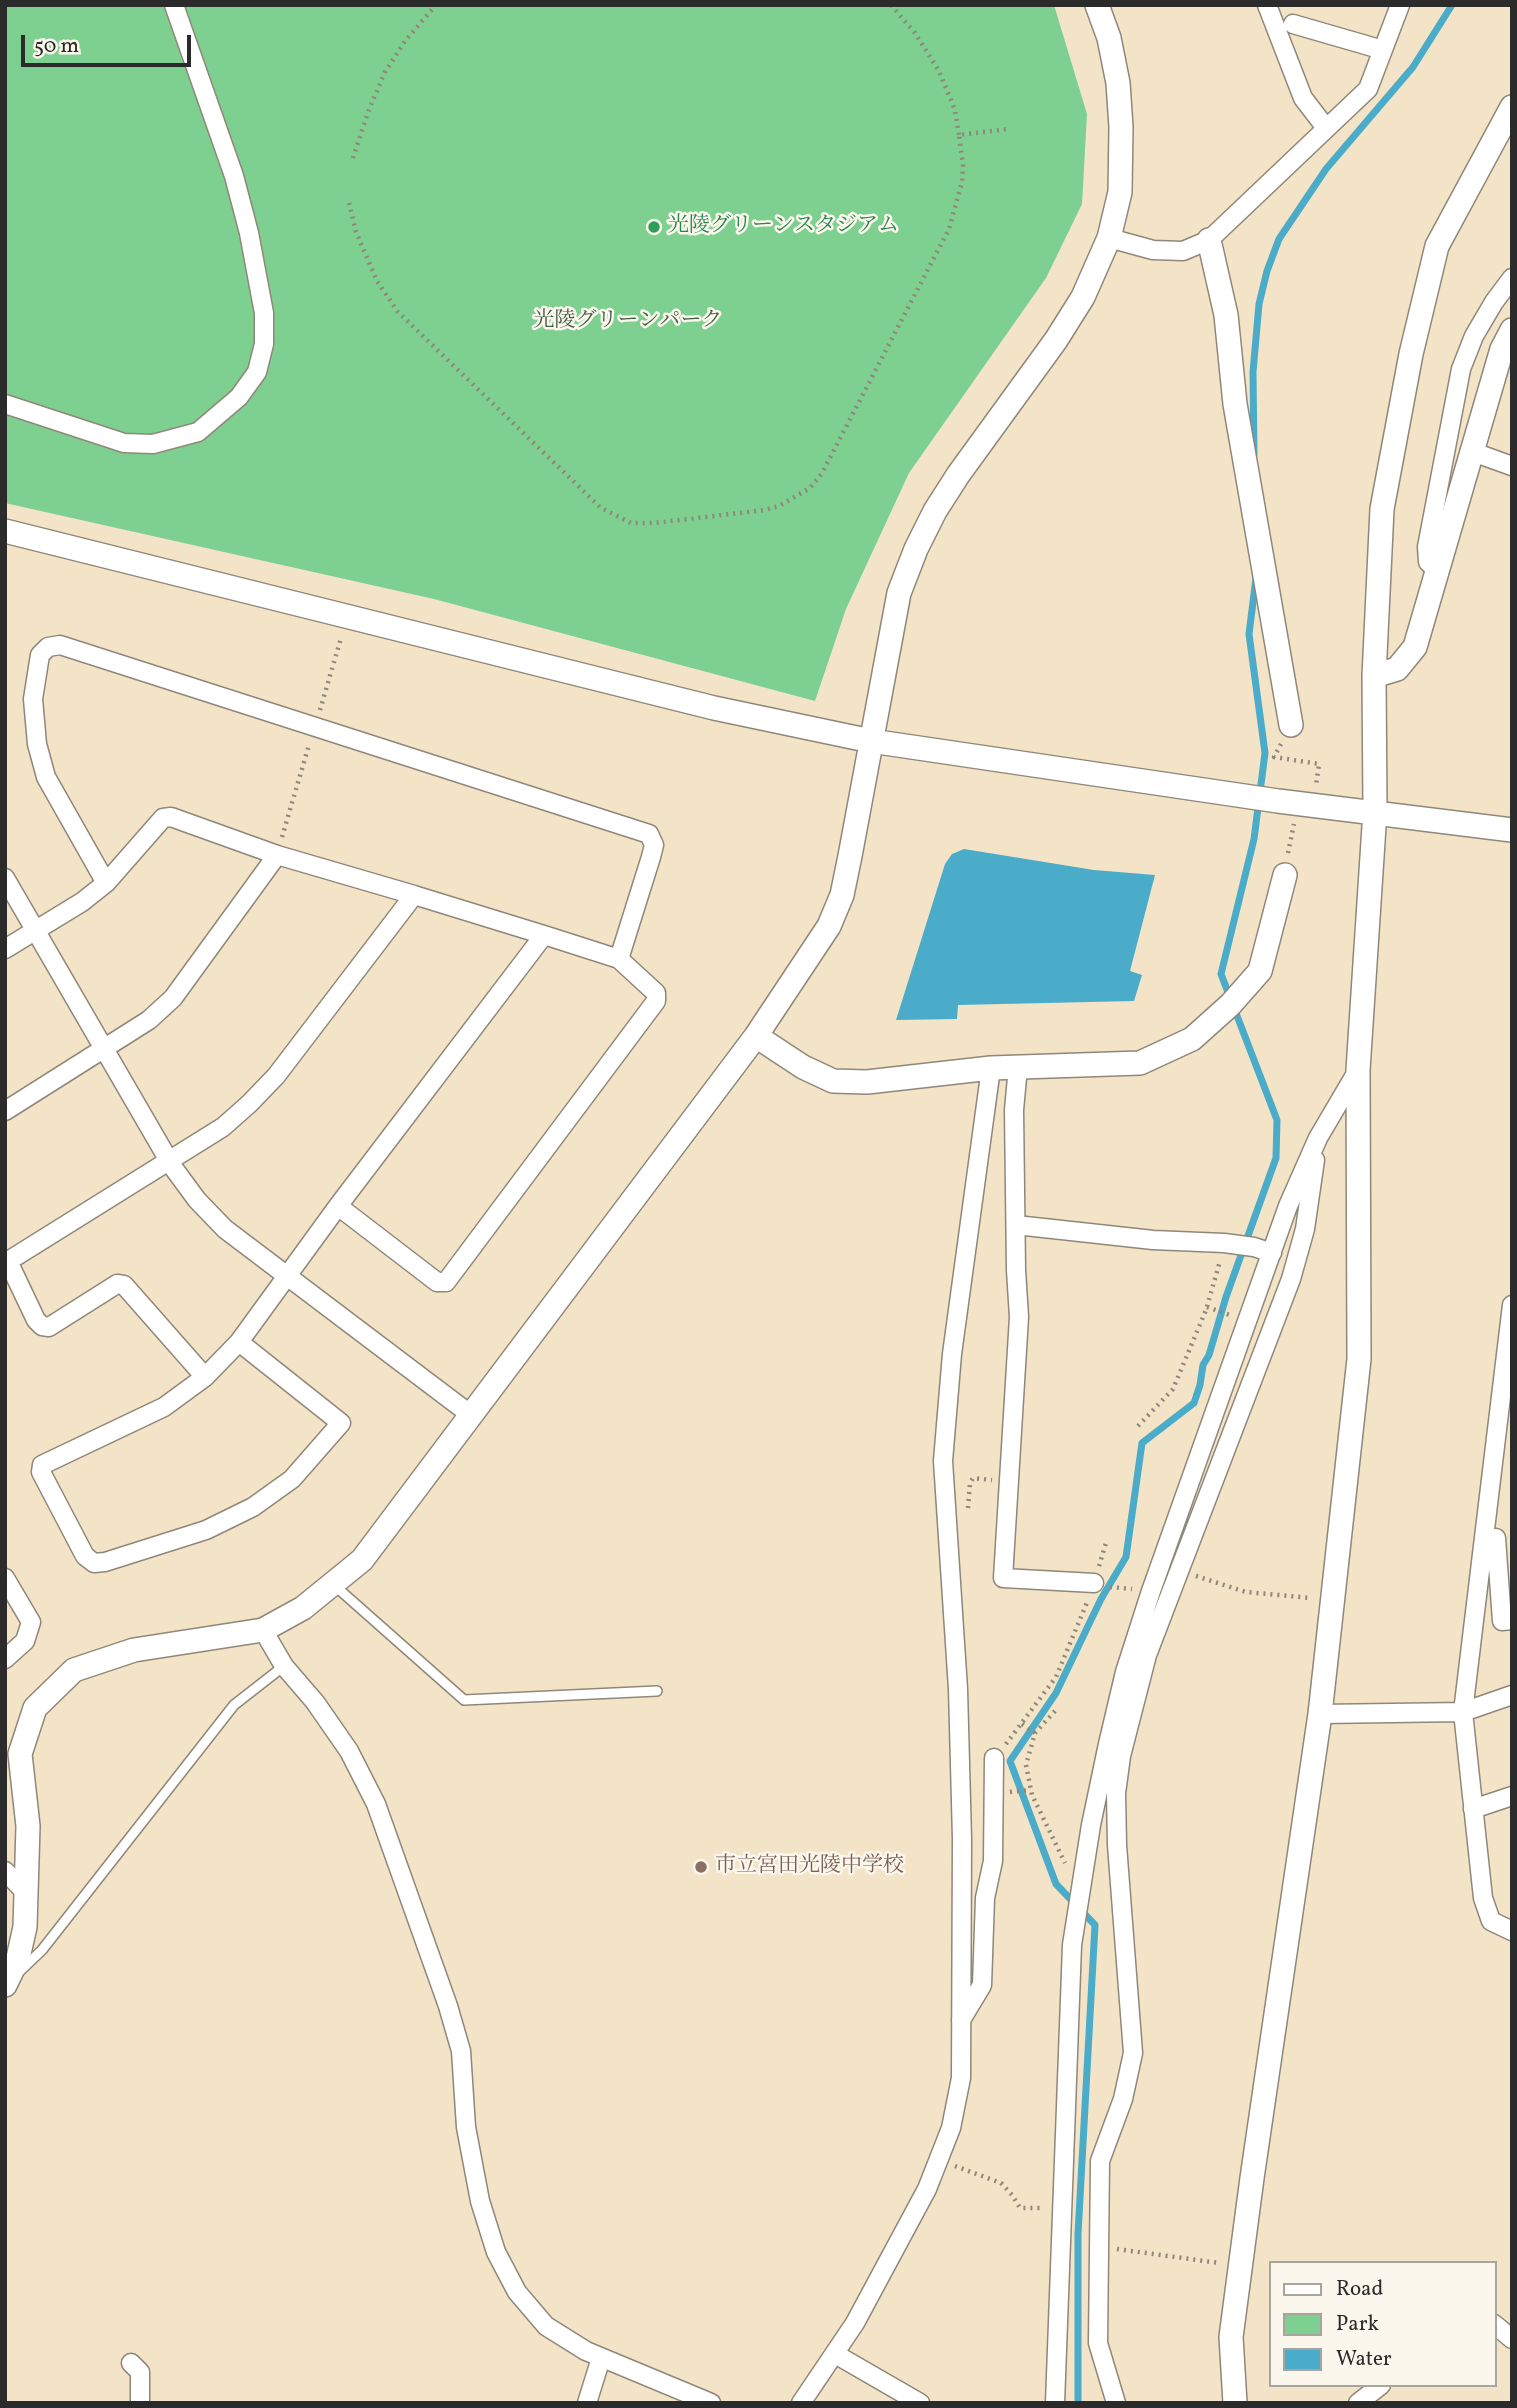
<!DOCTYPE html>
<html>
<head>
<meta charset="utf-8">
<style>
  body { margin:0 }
  #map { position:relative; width:1517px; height:2408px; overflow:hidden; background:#f3e3c7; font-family:Vollkorn,serif }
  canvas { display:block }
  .frame { position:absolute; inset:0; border:7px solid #2b2b2b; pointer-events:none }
  .legend { position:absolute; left:1269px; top:2261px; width:228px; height:126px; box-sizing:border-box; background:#fbf7ec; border:2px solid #a8a59f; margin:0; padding:9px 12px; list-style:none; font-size:21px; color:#2b2b2b }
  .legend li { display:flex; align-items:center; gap:14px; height:35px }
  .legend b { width:35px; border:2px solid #a8a59f }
  .scale { position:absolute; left:21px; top:35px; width:170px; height:32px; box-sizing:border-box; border:4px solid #2b2b2b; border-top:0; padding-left:9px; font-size:21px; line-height:24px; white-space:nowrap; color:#2b2b2b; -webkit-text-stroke:5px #fbf7ec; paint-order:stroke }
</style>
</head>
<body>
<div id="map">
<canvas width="1517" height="2408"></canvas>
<div class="frame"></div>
<ul class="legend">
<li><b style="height:9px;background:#fff"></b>Road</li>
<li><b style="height:19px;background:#7ed091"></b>Park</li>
<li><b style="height:19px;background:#4bacca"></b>Water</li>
</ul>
<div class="scale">50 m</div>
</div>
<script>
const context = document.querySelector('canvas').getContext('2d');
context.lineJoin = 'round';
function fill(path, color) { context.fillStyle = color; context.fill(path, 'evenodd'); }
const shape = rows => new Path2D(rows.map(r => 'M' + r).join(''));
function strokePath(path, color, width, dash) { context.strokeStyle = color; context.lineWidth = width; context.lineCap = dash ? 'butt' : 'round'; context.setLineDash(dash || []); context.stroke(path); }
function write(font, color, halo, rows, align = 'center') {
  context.font = font + ' Vollkorn,"Noto Serif JP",serif'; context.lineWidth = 5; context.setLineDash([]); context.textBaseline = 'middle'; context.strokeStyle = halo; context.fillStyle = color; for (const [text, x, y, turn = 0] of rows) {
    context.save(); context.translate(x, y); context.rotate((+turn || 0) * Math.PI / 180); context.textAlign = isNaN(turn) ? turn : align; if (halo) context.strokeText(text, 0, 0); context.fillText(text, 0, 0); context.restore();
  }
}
fill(shape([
  [5,5,1054,5,1087,114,1082,204,1046,278,909,473,846,609,815,701,434,599,5,503]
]), '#7ed091');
fill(shape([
  [964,849,1094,870,1155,875,1130,971,1142,975,1134,1001,958,1005,957,1019,896,1020,945,864,952,854]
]), '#4bacca');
strokePath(shape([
  [1254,454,1253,372,1259,304,1267,271,1279,239,1326,169,1413,67,1452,5],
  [1078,2403,1078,2234,1095,1925,1056,1884,1010,1761,1056,1693,1101,1599,1126,1557,1142,1443,1194,1403,1200,1385,1203,1365,1209,1355,1226,1297,1276,1158,1277,1120,1221,974,1254,839,1265,753,1249,634,1256,578]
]), '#4bacca', 7);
const service = shape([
  [334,1585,464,1700,657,1691],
  [21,1970,42,1950,234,1705,284,1666]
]);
const minor = shape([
  [1267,5,1303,98,1326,128],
  [1293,24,1383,50],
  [1109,238,1153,250,1183,251,1209,240,1368,89,1400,5],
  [5,404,124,443,153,444,198,432,239,397,257,372,264,344,264,313,249,233,234,176,174,5],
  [1473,452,1512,466],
  [1438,572,1428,562,1427,547,1461,369,1474,336,1494,302,1512,278],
  [5,878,172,1166,197,1200,225,1229,471,1415],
  [106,883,46,777,37,744,33,699,40,655,48,647,60,645,649,834,654,845,651,857,619,959],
  [5,949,82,902,106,883,163,818,171,817,277,855],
  [1018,1067,1014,1110,1016,1270,1019,1317,1003,1578,1094,1583],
  [5,1111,149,1020,173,998,277,855,414,895],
  [1016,1225,1153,1240,1224,1243,1254,1247,1272,1253],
  [8,1261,36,1320,42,1326,49,1327,117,1284,124,1285,205,1377],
  [5,1263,223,1127,249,1104,276,1076,414,895,544,935],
  [1512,1305,1463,1712,1483,1898,1491,1921,1512,1931],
  [239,1342,341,1423,292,1479,253,1507,206,1530,105,1562,94,1563,85,1556,41,1472,42,1465,164,1407,205,1377,239,1342,338,1206,544,935,619,959,656,993,656,1001,446,1282,437,1282,338,1206],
  [1496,1538,1502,1621,1512,1620],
  [5,1578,31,1622,25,1641,5,1659],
  [263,1630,284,1666,315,1702,349,1751,376,1804,448,2006,461,2051,466,2127,480,2201,496,2252,517,2292,546,2326,586,2351,711,2403],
  [1320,1714,1463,1712,1512,1695],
  [1473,1809,1512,1796],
  [5,1871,27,1894],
  [961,2020,982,1985,985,1898,993,1861,994,1758],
  [1494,2324,1512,2339],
  [835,2354,920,2403],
  [131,2363,140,2372,140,2403],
  [587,2403,601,2358],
  [801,2403,855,2323,927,2189,951,2128,961,2078,962,1839,958,1689,943,1461,952,1354,991,1068],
  [1055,2403,1072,1945,1091,1825,1108,1744,1125,1672,1151,1591,1288,1206,1318,1138,1358,1070],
  [1116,2403,1098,2343,1100,2161,1123,2099,1133,2053,1117,1845,1116,1793,1121,1756,1147,1655,1291,1279,1305,1229,1315,1160],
  [1358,2403,1381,2385]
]);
const tertiary = shape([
  [1209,240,1226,315,1235,404,1291,725],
  [5,531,714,708,871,741,1278,801,1512,830],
  [1374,676,1397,669,1415,647,1502,349,1512,330],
  [756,1036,803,1067,833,1081,867,1082,991,1068,1140,1063,1192,1039,1230,1005,1260,971,1285,875],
  [5,1985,18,1958,25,1927,28,1826,20,1754,35,1708,74,1670,134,1650,263,1630,303,1608,362,1560,756,1036,829,926,842,895,850,856,899,593,916,549,935,511,958,475,1056,340,1083,297,1109,238,1120,192,1121,127,1118,83,1109,38,1097,5],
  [1235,2403,1231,2337,1252,2178,1320,1714,1359,1359,1358,1070,1375,811,1374,676,1382,509,1411,354,1437,246,1512,107]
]);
strokePath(service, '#8f8779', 12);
strokePath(minor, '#8f8779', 21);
strokePath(tertiary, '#8f8779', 26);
strokePath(shape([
  [891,5,915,33,939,71,955,110,959,135],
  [353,158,368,112,385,72,405,41,436,5],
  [349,203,356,232,377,281,398,312,601,508,631,523,654,523,765,510,779,506,810,488,822,473,949,229,962,182,963,166,959,135,1008,129],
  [320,710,341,638],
  [1281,744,1274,757,1319,764,1316,785],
  [282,837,309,745],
  [1288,853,1294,824],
  [1207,1307,1230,1315],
  [1138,1426,1173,1389,1206,1310,1220,1261],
  [968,1508,970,1483,973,1478,992,1480],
  [1099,1566,1106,1543],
  [1196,1576,1246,1592,1311,1598],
  [1110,1587,1132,1589],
  [1055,1711,1035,1733,1026,1765,1032,1795,1065,1863],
  [1022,1724,1035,1733],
  [1006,1744,1056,1677,1088,1600],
  [1010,1792,1030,1790],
  [955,2166,1001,2183,1012,2195,1020,2208,1043,2208],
  [1117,2249,1219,2263]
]), '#8f8779', 4.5, [2, 5]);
strokePath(service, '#fff', 9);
strokePath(minor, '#fff', 18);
strokePath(tertiary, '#fff', 23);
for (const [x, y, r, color] of [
  [654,227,7,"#2e9e5b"],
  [701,1867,7,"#8d6e63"]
]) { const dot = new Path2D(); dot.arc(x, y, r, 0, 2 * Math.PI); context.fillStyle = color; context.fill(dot); strokePath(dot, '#fbf7ec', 2.5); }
write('21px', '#27864d', '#fbf7ec', [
  ["光陵グリーンスタジアム",668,227]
], 'left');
write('21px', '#445d4a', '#fbf7ec', [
  ["光陵グリーンパーク",628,322]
]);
write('21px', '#785e54', '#fbf7ec', [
  ["市立宮田光陵中学校",715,1867]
], 'left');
</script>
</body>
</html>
